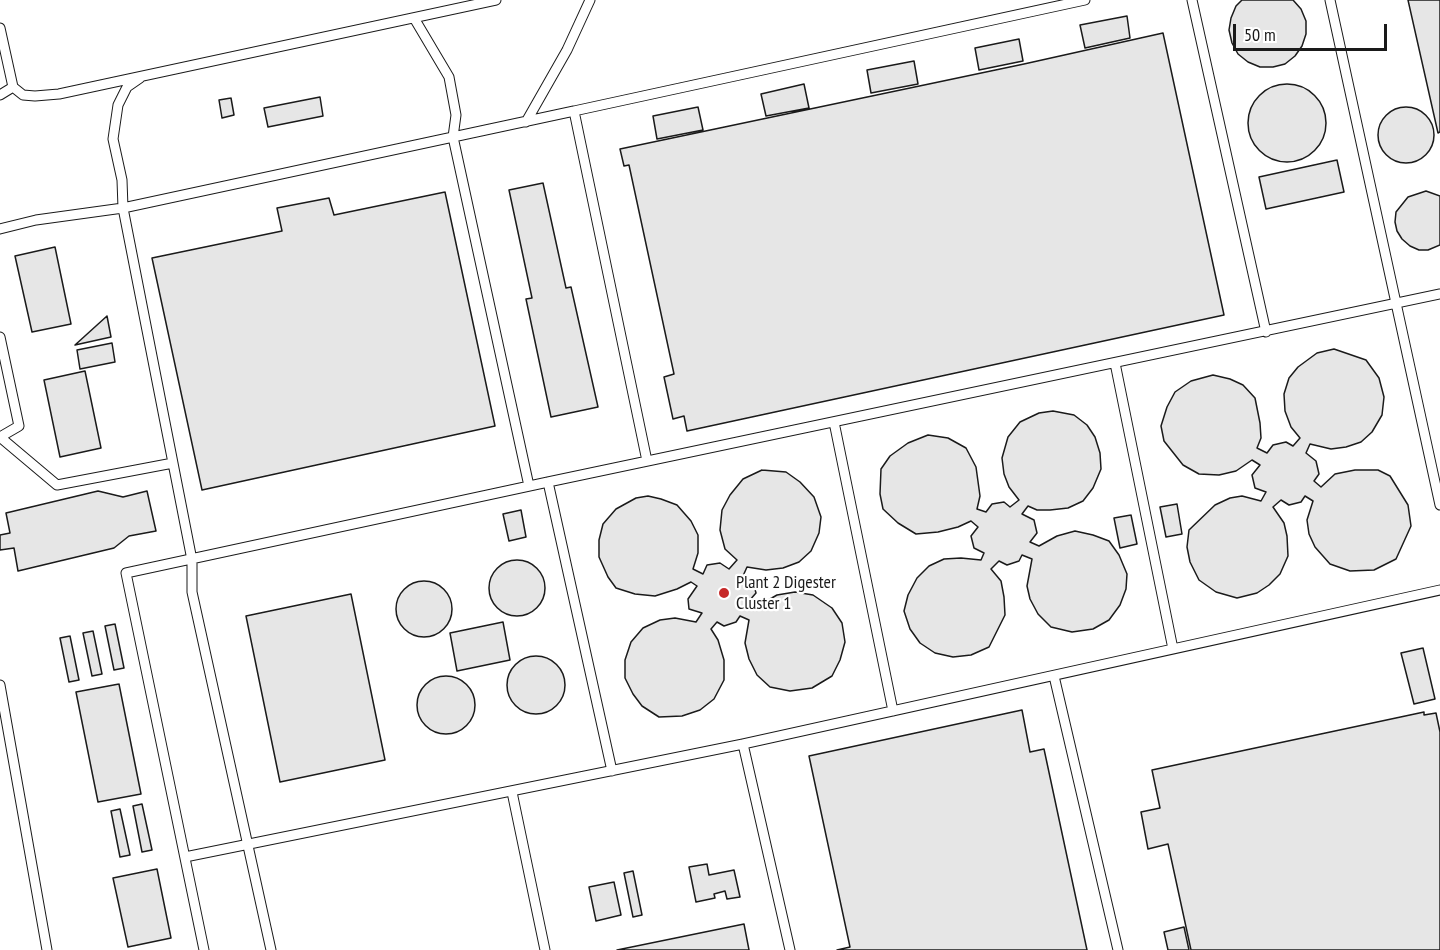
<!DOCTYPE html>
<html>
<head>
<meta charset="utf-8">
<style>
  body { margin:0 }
  #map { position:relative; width:1440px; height:950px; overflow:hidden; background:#fff; font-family:"PT Sans Narrow",sans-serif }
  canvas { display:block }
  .scale { position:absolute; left:1233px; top:24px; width:154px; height:27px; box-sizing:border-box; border:3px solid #1a1a1a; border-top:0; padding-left:8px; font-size:18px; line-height:21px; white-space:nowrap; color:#1a1a1a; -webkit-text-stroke:4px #fff; paint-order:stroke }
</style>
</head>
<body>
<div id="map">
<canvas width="1440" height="950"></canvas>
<div class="scale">50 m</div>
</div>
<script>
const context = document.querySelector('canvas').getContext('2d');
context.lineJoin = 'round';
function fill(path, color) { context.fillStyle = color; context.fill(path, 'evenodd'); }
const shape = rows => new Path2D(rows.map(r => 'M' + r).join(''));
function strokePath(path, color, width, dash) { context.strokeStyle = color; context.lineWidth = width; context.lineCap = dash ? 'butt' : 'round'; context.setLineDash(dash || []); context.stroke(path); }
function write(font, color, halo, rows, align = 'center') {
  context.font = font + ' "PT Sans Narrow",sans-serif'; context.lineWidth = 4.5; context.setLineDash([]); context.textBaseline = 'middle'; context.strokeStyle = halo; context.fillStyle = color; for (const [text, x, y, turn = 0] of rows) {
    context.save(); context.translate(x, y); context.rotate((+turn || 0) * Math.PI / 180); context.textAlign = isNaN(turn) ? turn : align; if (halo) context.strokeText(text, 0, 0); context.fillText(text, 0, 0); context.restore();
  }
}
const building = shape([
  [1242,0,1293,0,1301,9,1306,21,1306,34,1302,46,1295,56,1285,64,1273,67,1260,67,1248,62,1238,54,1232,43,1229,30,1231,18,1236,6,1242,0],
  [1408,0,1440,0,1440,132,1438,133,1408,0],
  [1127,16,1130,38,1085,48,1080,25,1127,16],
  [1163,33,1224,315,687,431,684,416,673,419,664,377,674,374,629,165,624,166,620,149,1024,64,1163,33],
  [1019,39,1023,61,979,70,975,48,1019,39],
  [914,61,918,84,871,93,867,70,914,61],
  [804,84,809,108,766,116,761,94,804,84],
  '1248 123a39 39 0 1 1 78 0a39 39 0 1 1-78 0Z',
  [320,97,323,116,268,127,264,108,320,97],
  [231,98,234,115,222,118,219,100,231,98],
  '1378 135a28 28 0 1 1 56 0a28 28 0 1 1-56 0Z',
  [698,107,703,130,657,139,653,116,698,107],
  [1337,160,1344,192,1266,209,1259,177,1337,160],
  [543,183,566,288,571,287,598,407,551,417,526,299,532,298,509,190,543,183],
  [1426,191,1440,196,1440,245,1428,250,1419,250,1410,246,1402,239,1397,231,1395,222,1396,212,1408,197,1426,191],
  [445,192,495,426,202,490,152,258,282,231,277,208,329,198,334,215,445,192],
  [55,247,71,324,32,332,15,256,55,247],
  [107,316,111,337,75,345,107,316],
  [112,343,115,362,80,369,77,350,112,343],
  [1334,349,1366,360,1379,378,1384,397,1382,415,1372,432,1361,442,1346,447,1331,449,1310,444,1306,453,1316,461,1319,474,1314,481,1321,487,1335,474,1355,470,1378,470,1390,476,1408,505,1411,526,1396,559,1374,570,1350,571,1330,564,1315,547,1309,534,1307,520,1313,501,1305,496,1301,502,1289,505,1281,500,1273,507,1284,523,1287,536,1288,556,1280,574,1269,585,1257,593,1237,598,1216,592,1199,580,1190,562,1187,547,1189,530,1215,505,1230,498,1242,496,1261,501,1266,492,1255,488,1252,475,1260,465,1252,460,1236,471,1219,475,1199,474,1183,465,1164,441,1161,426,1167,407,1175,392,1191,381,1213,375,1230,379,1243,385,1255,398,1260,423,1261,438,1257,448,1267,453,1273,445,1286,442,1293,446,1300,438,1291,427,1285,411,1284,394,1289,378,1298,367,1317,353,1334,349],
  [85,371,101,448,60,457,44,380,85,371],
  [1053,411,1074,415,1087,425,1095,437,1100,453,1101,469,1093,488,1083,501,1068,508,1050,510,1037,510,1028,506,1022,514,1034,520,1037,533,1030,542,1039,546,1057,536,1075,531,1093,535,1109,541,1119,555,1127,574,1126,589,1120,605,1109,620,1093,629,1072,632,1051,627,1038,614,1030,599,1027,586,1032,559,1022,555,1019,561,1007,565,999,561,991,569,1001,581,1004,597,1005,615,989,647,971,655,953,657,935,653,920,643,910,629,904,611,908,595,917,578,929,566,944,559,961,558,981,560,984,553,974,548,971,536,978,527,971,521,958,527,938,532,916,534,898,523,883,509,880,494,881,469,890,456,908,443,928,435,948,438,966,448,976,467,980,496,977,509,986,512,992,504,1004,502,1010,507,1019,500,1009,487,1004,474,1002,458,1008,437,1020,422,1039,413,1053,411],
  [762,470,786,472,800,482,814,497,821,517,819,533,811,551,799,562,783,568,766,570,747,567,743,576,753,582,756,593,749,601,756,607,777,595,795,592,813,595,832,608,842,623,845,642,840,660,832,676,812,688,790,691,770,687,757,675,749,659,745,643,749,620,740,616,736,622,724,626,717,622,711,629,718,640,724,660,724,680,714,699,700,710,682,716,659,717,642,706,633,694,625,678,625,660,631,642,643,628,660,620,675,618,696,622,702,613,689,609,688,599,697,586,691,582,677,589,655,596,635,594,616,588,608,577,599,557,599,540,603,524,616,509,636,498,648,496,661,499,677,505,691,521,698,535,698,553,693,569,703,574,707,565,720,563,729,569,737,560,725,549,720,530,722,510,730,495,743,479,762,470],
  [98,491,123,497,147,491,156,531,129,536,114,548,18,571,14,548,0,550,0,535,10,533,6,513,98,491],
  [1177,504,1182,534,1166,537,1160,507,1177,504],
  [521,510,526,537,509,541,503,514,521,510],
  [1131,515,1137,544,1120,548,1114,518,1131,515],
  '489 588a28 28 0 1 1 56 0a28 28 0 1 1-56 0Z',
  '396 609a28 28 0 1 1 56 0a28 28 0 1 1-56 0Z',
  [351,594,385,760,280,782,246,616,351,594],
  [503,622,510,660,457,671,450,633,503,622],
  [115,624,124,668,114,670,105,626,115,624],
  [93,631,102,674,92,676,83,633,93,631],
  [70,636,79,680,69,682,60,638,70,636],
  [1423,648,1435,699,1414,704,1401,653,1423,648],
  '507 685a29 29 0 1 1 58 0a29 29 0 1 1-58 0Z',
  '417 705a29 29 0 1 1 58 0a29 29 0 1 1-58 0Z',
  [119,684,141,794,98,802,76,692,119,684],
  [1022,710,1030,752,1044,749,1087,950,837,950,850,947,809,756,1022,710],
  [1424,712,1424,715,1436,713,1440,732,1440,950,1191,950,1168,844,1148,849,1141,812,1160,808,1152,770,1424,712],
  [142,804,152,850,142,852,133,806,142,804],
  [120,809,130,855,120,857,111,811,120,809],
  [707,864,709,875,734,870,740,897,727,899,725,891,714,894,715,898,696,902,689,867,707,864],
  [157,869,171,938,128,947,113,878,157,869],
  [633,871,642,915,633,917,624,873,633,871],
  [614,882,621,915,596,921,589,887,614,882],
  [744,924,749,950,617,950,744,924],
  [1184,927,1189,950,1168,950,1164,932,1184,927]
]);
fill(building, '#e6e6e6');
strokePath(building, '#1a1a1a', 1.5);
const lane = shape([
  [1192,0,1266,332],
  [1330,0,1440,505],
  [0,28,13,87,23,95,35,96,59,94,496,0],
  [0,95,13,87],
  [526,122,567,50,590,0],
  [0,229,36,220,123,208,122,180,113,139,118,105,127,87,140,78],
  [0,337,19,426,0,437],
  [1115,363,1173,649],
  [834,422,893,711],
  [0,437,57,485,173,463],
  [647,461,574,111,1085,0],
  [548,482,612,771],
  [529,486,453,137,574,111],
  [1054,676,1118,950],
  [0,685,47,950],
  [743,744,790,950],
  [512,792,545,950],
  [185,857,743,744,1440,590],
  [204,950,126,573,548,482,1440,294],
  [271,950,192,592,192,560,123,208,453,137,456,115,449,77,414,18]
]);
strokePath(lane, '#1a1a1a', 11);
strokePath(lane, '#fff', 9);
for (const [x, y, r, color] of [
  [724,593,6,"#c62828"]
]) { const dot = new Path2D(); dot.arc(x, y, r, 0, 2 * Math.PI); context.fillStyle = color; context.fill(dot); strokePath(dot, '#fff', 2); }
write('18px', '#1a1a1a', '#fff', [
  ["Plant 2 Digester",736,583],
  ["Cluster 1",736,604]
], 'left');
</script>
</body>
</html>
